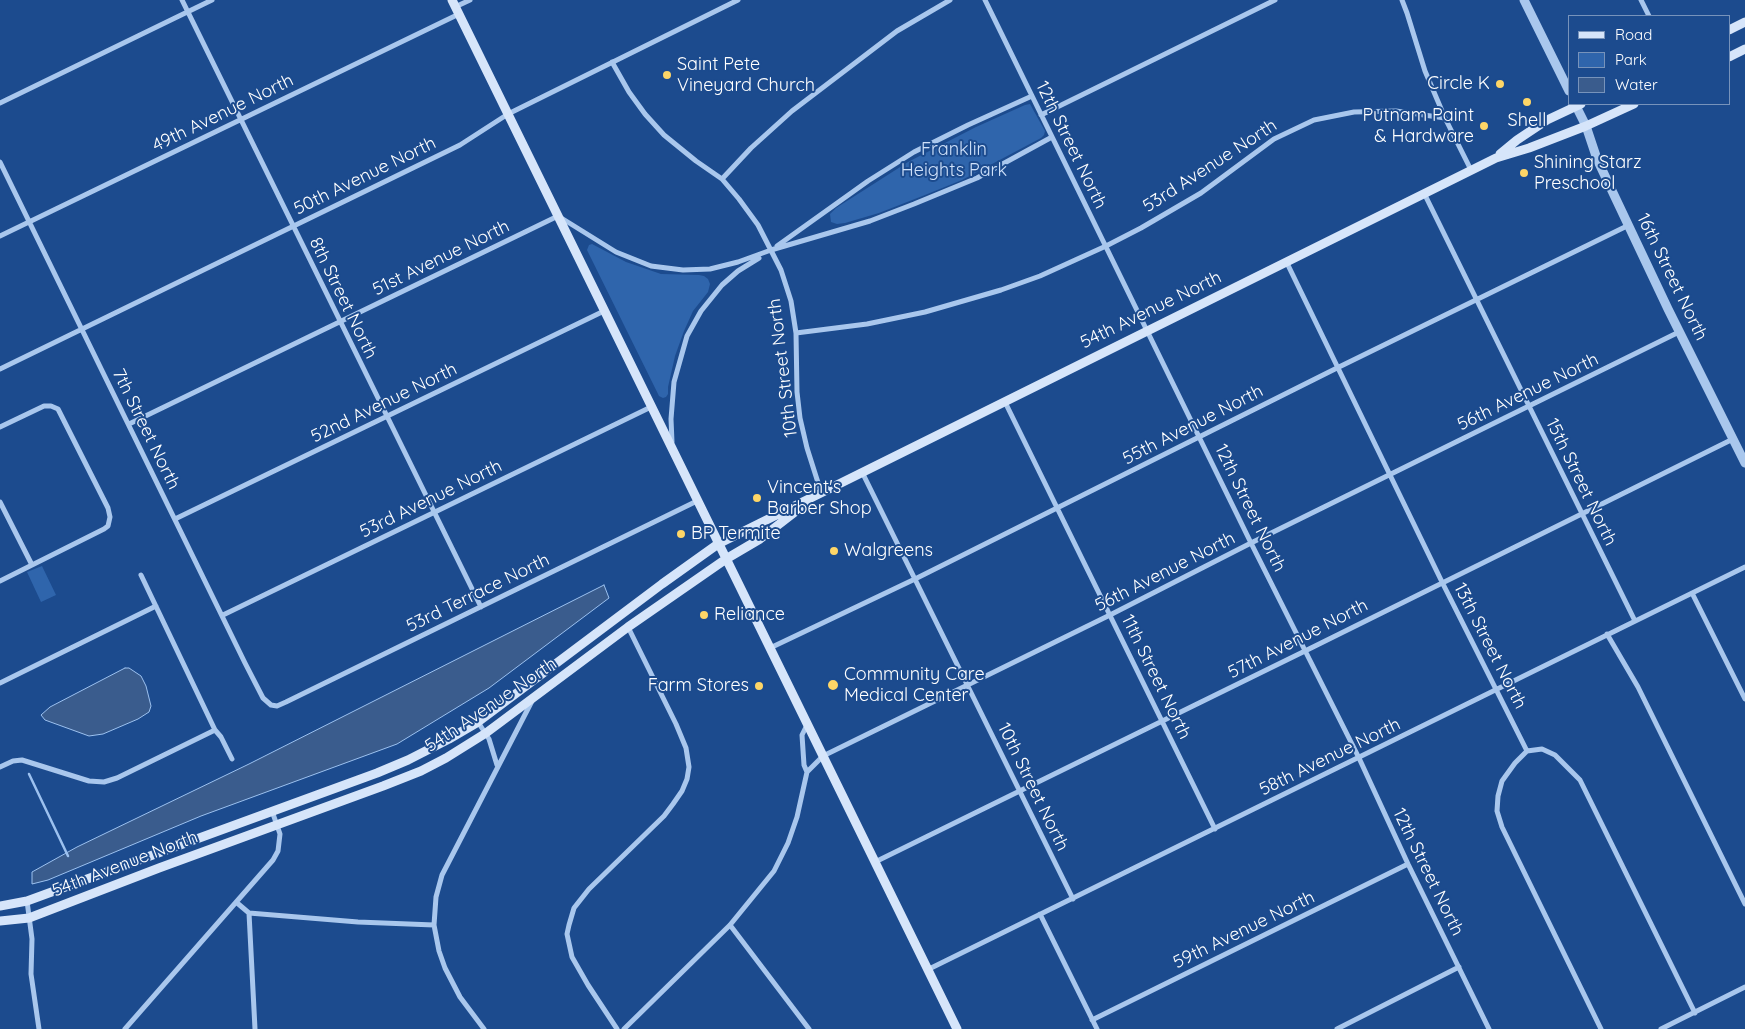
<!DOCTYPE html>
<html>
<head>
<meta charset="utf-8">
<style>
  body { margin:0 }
  #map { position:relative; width:1745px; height:1029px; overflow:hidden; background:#1c4b8e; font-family:Quicksand,sans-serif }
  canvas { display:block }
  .legend { position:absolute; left:1568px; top:15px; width:162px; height:90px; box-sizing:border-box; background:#1c4b8e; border:1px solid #7793bb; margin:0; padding:6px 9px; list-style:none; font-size:15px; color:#fff }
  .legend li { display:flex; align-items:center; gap:10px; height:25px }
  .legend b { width:25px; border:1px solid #7793bb }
</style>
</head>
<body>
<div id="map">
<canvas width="1745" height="1029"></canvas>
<ul class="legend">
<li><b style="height:6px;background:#d6e5fa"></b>Road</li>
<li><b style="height:14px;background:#2f65ac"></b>Park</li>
<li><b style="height:14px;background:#3a5c8d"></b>Water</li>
</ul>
</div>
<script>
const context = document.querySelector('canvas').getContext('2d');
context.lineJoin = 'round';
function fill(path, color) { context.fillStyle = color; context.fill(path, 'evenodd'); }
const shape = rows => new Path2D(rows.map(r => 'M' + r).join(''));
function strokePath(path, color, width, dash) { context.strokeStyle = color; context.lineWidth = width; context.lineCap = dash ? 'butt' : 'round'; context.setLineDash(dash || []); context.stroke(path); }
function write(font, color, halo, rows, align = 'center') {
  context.font = font + ' Quicksand,sans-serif'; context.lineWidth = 4; context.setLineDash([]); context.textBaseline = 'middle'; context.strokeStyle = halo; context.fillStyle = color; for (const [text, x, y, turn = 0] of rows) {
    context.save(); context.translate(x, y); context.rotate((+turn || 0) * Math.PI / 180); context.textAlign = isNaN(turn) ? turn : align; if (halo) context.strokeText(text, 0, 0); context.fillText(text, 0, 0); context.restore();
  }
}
fill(shape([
  [1030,104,1045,131,1044,135,1041,138,962,180,925,195,879,213,845,223,837,224,831,222,830,214,836,208,908,162,976,127,1025,105],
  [592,244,626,262,661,274,699,275,704,276,708,279,710,284,708,292,693,311,684,331,675,356,668,387,668,394,666,397,663,398,659,396,587,250,589,245],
  [42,566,56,595,41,602,27,572]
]), '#2f65ac');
const water = shape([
  [604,585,609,598,489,688,397,744,201,816,48,880,32,884,32,872,77,847,249,764,604,585],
  [125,668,129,668,141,676,146,686,151,706,149,712,138,719,103,734,89,736,45,720,41,715,50,707,125,668]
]);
fill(water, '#3a5c8d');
strokePath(water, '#9cc1ef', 1);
strokePath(shape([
  [29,774,68,856]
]), '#9cc1ef', 2.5);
strokePath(shape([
  [182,0,481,607],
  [985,0,1251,543,1359,758,1408,864,1489,1029],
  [1402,0,1407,13,1425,71,1445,118,1471,170],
  [1641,0,1649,16],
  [455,7,470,0],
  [612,62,629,92,645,114,664,135,696,161,722,179,739,199,758,225,781,270,791,301,796,333,797,392,800,418,807,448,821,492],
  [0,103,212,0],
  [1041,115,1275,0],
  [0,162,245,663,263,698,271,705,277,706,286,702,697,501],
  [722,179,751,148,792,111,897,31,950,0],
  [1424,193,1635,621],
  [0,236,459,14],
  [777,246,868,181,914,152,968,125,1032,96],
  [1286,261,1442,582,1527,751,1542,749,1555,755,1580,780,1695,1013],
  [796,333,867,324,925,312,1001,290,1040,276,1106,246,1141,228,1201,193,1274,139,1314,120,1354,112,1396,111,1445,118],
  [0,369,460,145,508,114,738,0],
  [1005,402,1215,829],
  [129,424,558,216,616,252,651,266,683,270,710,269,738,262,771,250,870,221,914,204,977,178,1052,137],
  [0,427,44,406,51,406,58,409,108,508,110,517,108,526,104,529,0,581],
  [672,442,671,419,674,382,687,336,701,311,722,285,738,271,759,258],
  [862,472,1073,899],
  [0,502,32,565],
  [175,519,604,311],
  [141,575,215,730,221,737,232,759],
  [1692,593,1745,699],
  [223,615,651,407],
  [1607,634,1638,687,1745,904],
  [770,648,915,579,1339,367,1629,225],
  [0,683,156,606],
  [478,722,489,739,497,765],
  [807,725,802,735,804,765,807,772],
  [1527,751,1515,763,1502,781,1498,796,1497,811,1502,827,1601,1029],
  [0,767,13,761,22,760,89,781,104,782,117,778,215,730],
  [875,862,1305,651,1733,439],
  [27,901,32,939,31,974,39,1029],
  [236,902,249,913,358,922,434,925],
  [249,913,255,1029],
  [1040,914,1097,1029],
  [730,925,809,1029],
  [927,970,1745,567],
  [1092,1020,1408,864],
  [125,1029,273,860,278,851,280,834,272,811],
  [484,1029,460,997,445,968,439,951,434,925,436,897,442,875,532,701],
  [617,1029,588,985,572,957,567,934,569,925,574,908,589,889,664,816,673,804,682,791,687,779,689,767,686,748,676,724,628,627],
  [624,1029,730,925,774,871,788,843,797,817,807,772,823,756,1110,615,1251,543,1679,332],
  [1337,1029,1459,967],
  [1661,1029,1745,987]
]), '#a9c7ed', 5);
strokePath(shape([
  [1524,0,1569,91],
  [1575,104,1586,126,1597,159,1668,309,1745,463]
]), '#a9c7ed', 9);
strokePath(shape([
  [452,0,957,1029],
  [1729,30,1745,22],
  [1729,57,1745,49],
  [1500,154,1517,140,1547,120,1581,104],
  [0,906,27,901,377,773,408,760,449,739,478,722,662,584,718,544,1496,158,1529,148,1586,126,1634,104],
  [0,921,29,918,159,868,383,786,421,771,446,758,486,733,628,627,726,559,760,539,804,505]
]), '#d6e5fa', 9);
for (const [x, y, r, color] of [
  [667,75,5,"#fed667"],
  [1500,84,5,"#fed667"],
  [1527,102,5,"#fed667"],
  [1484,126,5,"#fed667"],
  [1524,173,5,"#fed667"],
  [757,498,5,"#fed667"],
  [681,534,5,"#fed667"],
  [834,551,5,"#fed667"],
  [704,615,5,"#fed667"],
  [833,685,6,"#fed667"],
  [759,686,5,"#fed667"]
]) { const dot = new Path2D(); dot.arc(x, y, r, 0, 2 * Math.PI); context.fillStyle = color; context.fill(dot); strokePath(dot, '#1c4b8e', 2); }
write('18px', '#fff', '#1c4b8e', [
  ["Saint Pete",677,65],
  ["Vineyard Church",677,86],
  ["Circle K",1490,84,"right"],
  ["Putnam Paint",1474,116,"right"],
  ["& Hardware",1474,137,"right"],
  ["Shell",1527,121,"center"],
  ["Shining Starz",1534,163],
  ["Preschool",1534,184],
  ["Vincent's",767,488],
  ["Barber Shop",767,509],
  ["BP Termite",691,534],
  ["Walgreens",844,551],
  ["Reliance",714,615],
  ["Community Care",844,675],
  ["Medical Center",844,696],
  ["Farm Stores",749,686,"right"]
], 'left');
write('18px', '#fff', '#1c4b8e', [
  ["49th Avenue North",223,113,-26],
  ["12th Street North",1071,145,64],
  ["53rd Avenue North",1210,166,-33],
  ["50th Avenue North",365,176,-26],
  ["51st Avenue North",441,258,-26],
  ["16th Street North",1672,277,64],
  ["8th Street North",343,298,64],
  ["54th Avenue North",1151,310,-26],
  ["10th Street North",783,368,-97],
  ["56th Avenue North",1528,392,-26],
  ["52nd Avenue North",384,403,-26],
  ["55th Avenue North",1193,425,-27],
  ["7th Street North",146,429,64],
  ["15th Street North",1581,482,64],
  ["53rd Avenue North",431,499,-26],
  ["12th Street North",1250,508,64],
  ["56th Avenue North",1165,572,-27],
  ["53rd Terrace North",478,593,-26],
  ["57th Avenue North",1298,639,-27],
  ["13th Street North",1490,646,63],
  ["11th Street North",1156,677,64],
  ["54th Avenue North",491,705,-34],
  ["58th Avenue North",1330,757,-26],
  ["10th Street North",1033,787,64],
  ["54th Avenue North",125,864,-21],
  ["12th Street North",1428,872,64],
  ["59th Avenue North",1244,930,-26]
]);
write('18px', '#cfe1fa', '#1c4b8e', [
  ["Franklin",954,150],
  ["Heights Park",954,171]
]);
</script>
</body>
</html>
